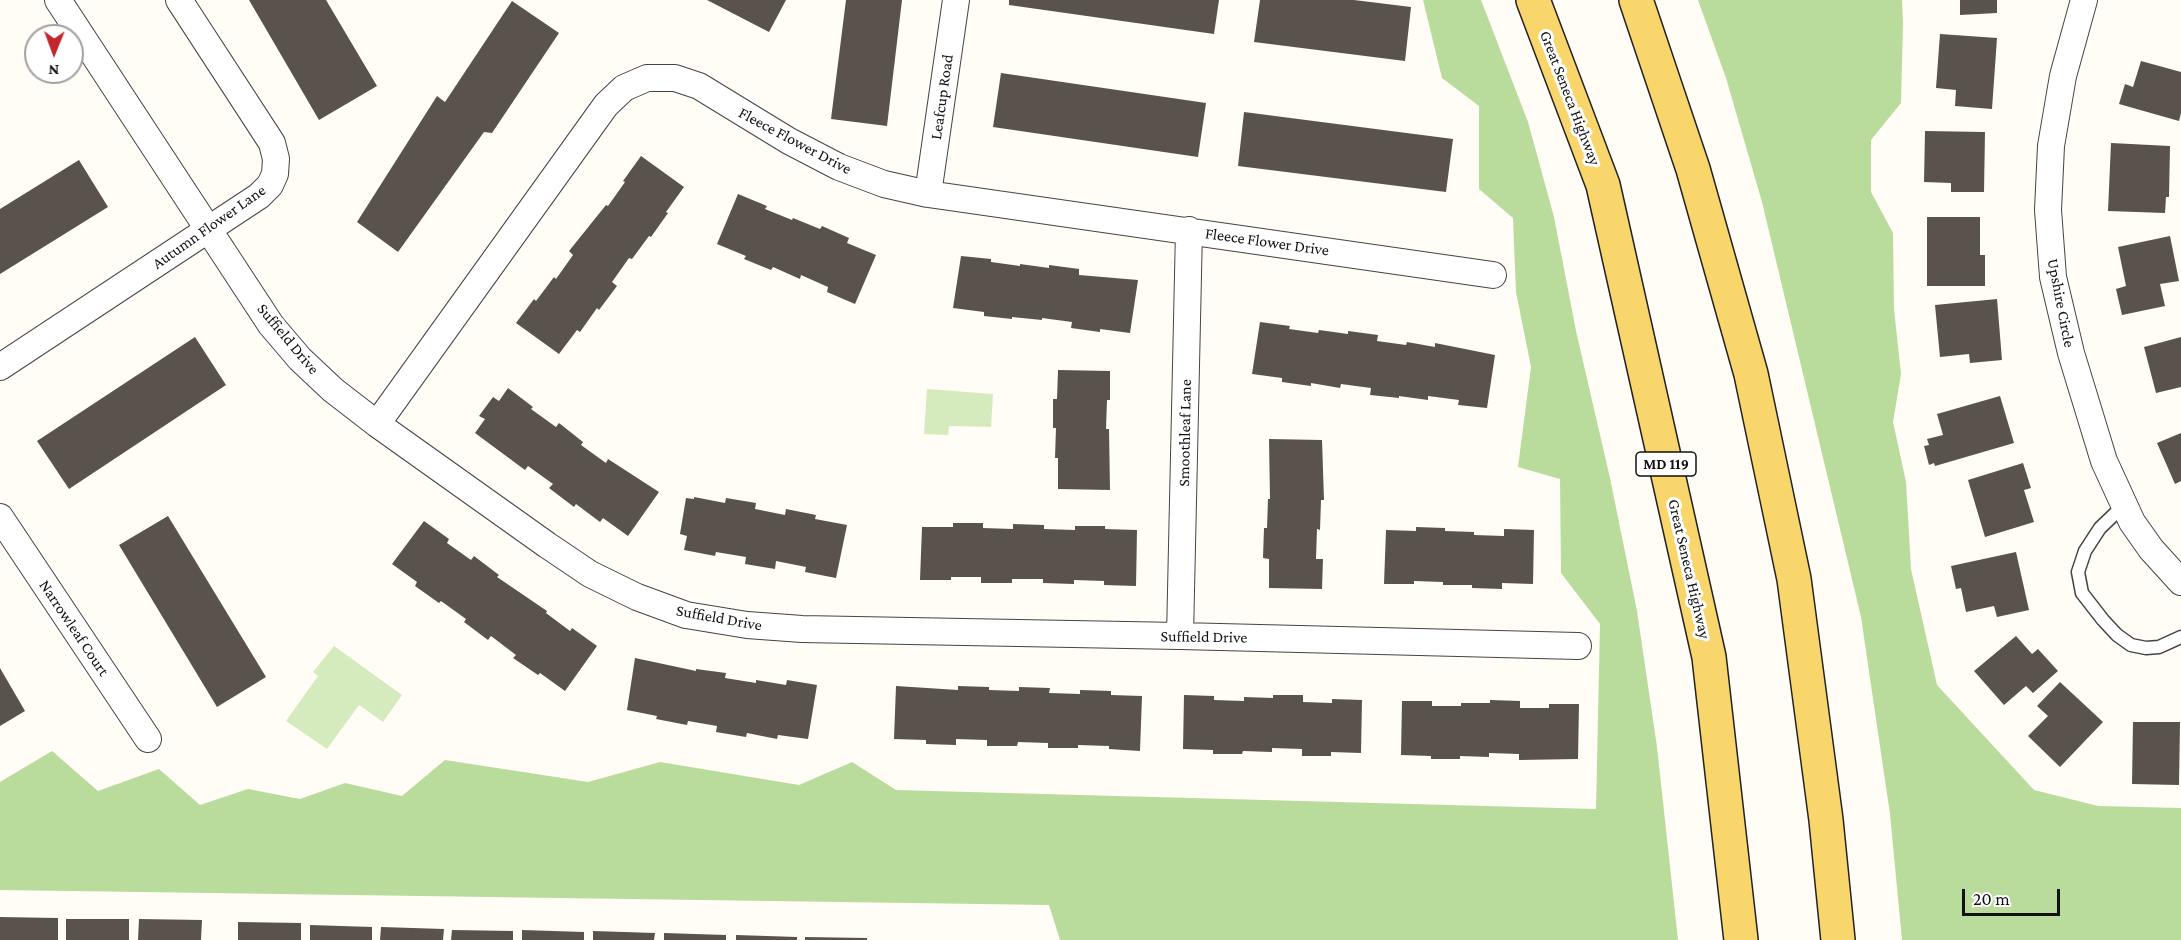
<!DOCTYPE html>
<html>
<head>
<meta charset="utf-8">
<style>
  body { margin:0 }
  #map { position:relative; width:2181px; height:940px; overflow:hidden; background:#fffdf5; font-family:"Crimson Pro",serif }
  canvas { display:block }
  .north { position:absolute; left:24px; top:24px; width:60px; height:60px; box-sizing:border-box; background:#fff; border:2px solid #a0a0a0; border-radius:50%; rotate:181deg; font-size:16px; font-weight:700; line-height:24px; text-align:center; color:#111 }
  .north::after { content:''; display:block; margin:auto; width:21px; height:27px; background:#c4262e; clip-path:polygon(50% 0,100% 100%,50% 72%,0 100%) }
  .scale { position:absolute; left:1962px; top:889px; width:98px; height:27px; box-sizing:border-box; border:3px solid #111; border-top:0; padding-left:8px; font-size:18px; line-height:21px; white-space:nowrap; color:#111; -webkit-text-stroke:4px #fff; paint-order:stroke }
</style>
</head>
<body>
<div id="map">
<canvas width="2181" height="940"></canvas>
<div class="north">N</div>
<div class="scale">20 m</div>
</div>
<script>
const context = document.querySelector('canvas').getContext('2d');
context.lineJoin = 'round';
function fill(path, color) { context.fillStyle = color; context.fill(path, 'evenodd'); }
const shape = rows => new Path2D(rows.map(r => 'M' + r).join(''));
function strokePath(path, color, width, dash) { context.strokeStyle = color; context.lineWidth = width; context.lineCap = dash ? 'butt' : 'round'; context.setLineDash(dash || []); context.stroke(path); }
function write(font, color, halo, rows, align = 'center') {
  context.font = font + ' "Crimson Pro",serif'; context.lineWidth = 6; context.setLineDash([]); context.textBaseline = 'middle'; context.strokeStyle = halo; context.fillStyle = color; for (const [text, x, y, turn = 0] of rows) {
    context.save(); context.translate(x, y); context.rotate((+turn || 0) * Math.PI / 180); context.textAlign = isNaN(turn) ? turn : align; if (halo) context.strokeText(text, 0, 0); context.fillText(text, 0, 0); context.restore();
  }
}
fill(shape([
  [927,389,993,394,991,427,949,426,948,435,924,434],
  [334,646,402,695,383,722,359,705,327,749,286,721,318,676,313,672]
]), '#d5ebbd');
fill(shape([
  [1423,0,1481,0,1528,122,1554,217,1576,331,1610,478,1637,611,1657,747,1678,940,1060,940,1049,905,0,890,0,782,52,751,98,791,159,769,200,805,248,789,300,799,345,783,402,796,445,760,588,782,660,762,799,785,852,762,896,790,1596,809,1600,624,1561,573,1560,479,1518,467,1531,367,1516,292,1513,218,1479,189,1479,106,1442,78],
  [1698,0,1902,0,1903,22,1901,103,1871,140,1871,192,1893,233,1894,309,1901,374,1893,422,1906,482,1911,569,1937,685,2034,790,2098,806,2181,808,2181,940,1902,940,1890,814,1861,617,1762,202,1726,78]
]), '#b9dc9c');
fill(shape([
  [249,0,326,0,377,86,319,120],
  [707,0,786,0,769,32],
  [846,0,902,0,887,126,831,119],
  [1009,0,1219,0,1214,34,1009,5],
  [1260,0,1354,0,1411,7,1405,61,1254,42],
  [1960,0,1997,0,1997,13,1960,15],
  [512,1,559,33,492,133,484,132,398,252,357,222,437,96,445,102],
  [1940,34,1997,38,1992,109,1955,106,1956,90,1936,88],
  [2141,61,2181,72,2181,113,2179,121,2119,104,2125,84,2133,87],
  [1001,73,1206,103,1198,157,993,127],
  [1244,112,1453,139,1446,192,1238,166],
  [1925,131,1985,132,1984,192,1951,192,1951,183,1924,182],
  [2111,143,2170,146,2169,197,2166,197,2165,213,2108,211],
  [641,156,684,187,666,212,668,213,651,237,649,236,632,259,629,258,612,282,617,286,599,310,597,308,580,332,577,330,559,354,516,323,534,299,536,301,554,277,556,279,573,255,569,251,606,205,608,206,625,182,623,181],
  [79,160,108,207,0,274,0,209],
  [738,194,767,206,765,209,792,220,793,218,820,229,822,226,849,238,847,243,876,255,855,304,827,292,828,287,801,275,800,279,773,267,771,270,744,259,746,256,717,244],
  [1927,217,1980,217,1980,255,1985,255,1985,286,1927,286],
  [2170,236,2179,281,2160,284,2165,306,2122,315,2116,289,2126,286,2118,247],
  [961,256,991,259,991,262,1020,266,1020,264,1049,268,1049,265,1079,269,1079,275,1138,280,1130,333,1100,329,1100,332,1071,328,1072,322,1042,318,1042,320,1012,317,1012,319,984,316,984,312,953,308],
  [1997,299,2002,360,1970,363,1969,354,1940,357,1935,305],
  [1260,322,1290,326,1289,329,1318,333,1319,330,1348,334,1348,331,1378,335,1377,341,1406,345,1407,342,1435,347,1435,343,1495,355,1487,408,1458,405,1459,400,1428,396,1428,400,1399,396,1399,398,1370,395,1371,388,1341,384,1340,388,1311,383,1311,386,1282,382,1282,378,1252,374],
  [195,337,226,385,69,489,37,441],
  [2181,337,2181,387,2156,393,2144,347],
  [1058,370,1110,371,1110,400,1107,400,1106,429,1109,429,1110,490,1058,489,1058,458,1055,458,1056,428,1053,428,1053,399,1057,399],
  [508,388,533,407,531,409,556,427,559,423,583,442,581,445,606,463,608,459,659,492,628,536,603,518,600,522,576,504,574,507,549,488,553,484,528,466,525,470,475,433,485,419,479,416,493,397,499,401],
  [2000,396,2014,443,1935,466,1934,463,1929,465,1924,446,1929,445,1927,439,1943,435,1937,414],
  [2181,433,2181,481,2175,484,2157,443],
  [1269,439,1322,440,1324,500,1321,500,1320,530,1317,529,1316,559,1323,559,1322,589,1269,588,1269,559,1263,558,1264,528,1267,528,1268,499,1270,499],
  [2023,463,2031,488,2024,490,2034,522,1985,537,1968,480],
  [694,497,725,503,726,498,756,503,755,509,785,515,786,509,816,515,815,519,847,525,836,578,805,572,806,567,776,561,775,569,745,564,746,557,716,552,715,556,684,550,687,536,680,534,686,498,694,499],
  [168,516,266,677,217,707,119,545],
  [424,521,449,539,447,543,471,560,474,556,499,575,497,577,547,611,546,613,570,631,572,628,597,646,565,691,540,673,538,675,513,658,516,655,491,636,488,640,464,622,466,619,441,601,439,603,415,586,417,582,392,564],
  [953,523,983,523,983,528,1013,529,1013,524,1044,525,1044,529,1075,530,1075,526,1105,526,1105,529,1137,530,1136,586,1104,585,1104,581,1074,580,1074,584,1043,583,1043,579,1012,579,1012,583,981,583,981,577,951,577,951,580,920,580,922,527,953,527],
  [1416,527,1445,528,1445,531,1474,532,1474,535,1504,536,1504,529,1534,530,1533,584,1502,583,1502,589,1472,588,1472,585,1443,585,1443,582,1414,581,1414,584,1384,584,1386,530,1416,531],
  [2016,552,2029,610,1997,617,1994,606,1966,612,1961,588,1956,589,1951,566],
  [2016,636,2032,654,2038,649,2058,671,2033,693,2026,686,2004,705,1974,671],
  [635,658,696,671,696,669,726,673,725,678,756,683,756,680,786,685,787,680,817,685,808,739,778,735,777,739,747,733,746,737,716,732,717,726,688,721,687,725,656,719,657,716,627,710],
  [0,668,25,711,0,726],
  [2060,682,2103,722,2060,767,2028,736,2048,716,2037,706],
  [896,686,958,690,958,686,989,687,989,690,1019,691,1019,687,1050,688,1049,693,1080,694,1080,690,1111,691,1111,695,1142,696,1140,751,1109,749,1109,746,1078,745,1078,748,1048,748,1048,743,1018,742,1017,746,987,746,987,740,956,739,956,745,926,744,926,740,894,739],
  [1184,695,1214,696,1214,700,1244,701,1244,697,1273,698,1273,695,1303,695,1303,702,1332,703,1332,699,1362,700,1361,753,1331,752,1331,756,1302,756,1302,749,1272,748,1272,752,1243,751,1242,754,1213,754,1213,750,1183,749],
  [1490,700,1520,701,1520,708,1549,708,1549,704,1579,704,1578,759,1519,760,1519,754,1489,753,1489,757,1460,756,1460,759,1431,759,1431,756,1401,755,1402,701,1432,701,1432,706,1461,706,1461,703,1490,703],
  [2133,722,2180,722,2179,785,2132,784],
  [0,917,58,918,58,940,0,940],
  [66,919,129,919,129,940,66,940],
  [139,919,202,920,201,940,138,940],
  [238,922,301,923,301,940,238,940],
  [310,925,372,927,372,940,310,940],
  [381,927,444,929,443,940,380,940],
  [452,930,513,931,513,940,451,940],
  [522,930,584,932,584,940,522,940],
  [593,931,655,933,654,940,593,940],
  [664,933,726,935,726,940,664,940],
  [736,935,797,937,797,940,736,940],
  [805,937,867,938,867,940,805,940]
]), '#5a524d');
const service = shape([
  [2124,505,2100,528,2085,551,2078,572,2082,593,2103,620,2117,635,2131,645,2146,648,2159,647,2181,637]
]);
const minor = shape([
  [58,0,271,325,300,359,333,390,377,424,547,545,590,574,637,597,686,615,747,625,802,629,1180,636,1578,646],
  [2084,0,2063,76,2051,146,2048,210,2053,277,2071,353,2104,461,2132,522,2151,549,2181,582],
  [928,194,956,0],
  [0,367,259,196,270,185,275,174,276,159,272,143,179,0],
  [377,424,606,105,624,88,647,78,675,78,699,86,789,141,839,167,884,184,928,194,1493,275],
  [0,517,148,739],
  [1180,636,1189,230]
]);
const primary = shape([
  [1533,0,1603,185,1709,657,1741,940],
  [1636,0,1693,169,1751,374,1794,579,1826,820,1838,940]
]);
strokePath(service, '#444', 15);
strokePath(minor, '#444', 28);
strokePath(primary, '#222', 36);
strokePath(service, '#fff', 12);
strokePath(minor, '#fff', 26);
strokePath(primary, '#f9d66b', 33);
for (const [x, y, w] of [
  [1666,464,60]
]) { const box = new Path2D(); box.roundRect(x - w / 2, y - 12, w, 24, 4.5); context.fillStyle = '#fff'; context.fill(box); strokePath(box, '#111', 1.5); }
write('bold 15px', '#111', null, [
  ["MD 119",1666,464]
]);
write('16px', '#111', '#fff', [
  ["Leafcup Road",942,97,-82],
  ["Great Seneca Highway",1570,98,69],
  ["Fleece Flower Drive",795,141,28],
  ["Autumn Flower Lane",209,227,-35],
  ["Fleece Flower Drive",1267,242,8],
  ["Upshire Circle",2061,303,79],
  ["Suffield Drive",288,339,50],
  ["Smoothleaf Lane",1185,433,-89],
  ["Great Seneca Highway",1689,569,77],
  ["Suffield Drive",719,618,10],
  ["Narrowleaf Court",74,628,56],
  ["Suffield Drive",1204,637,1]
]);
</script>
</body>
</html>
